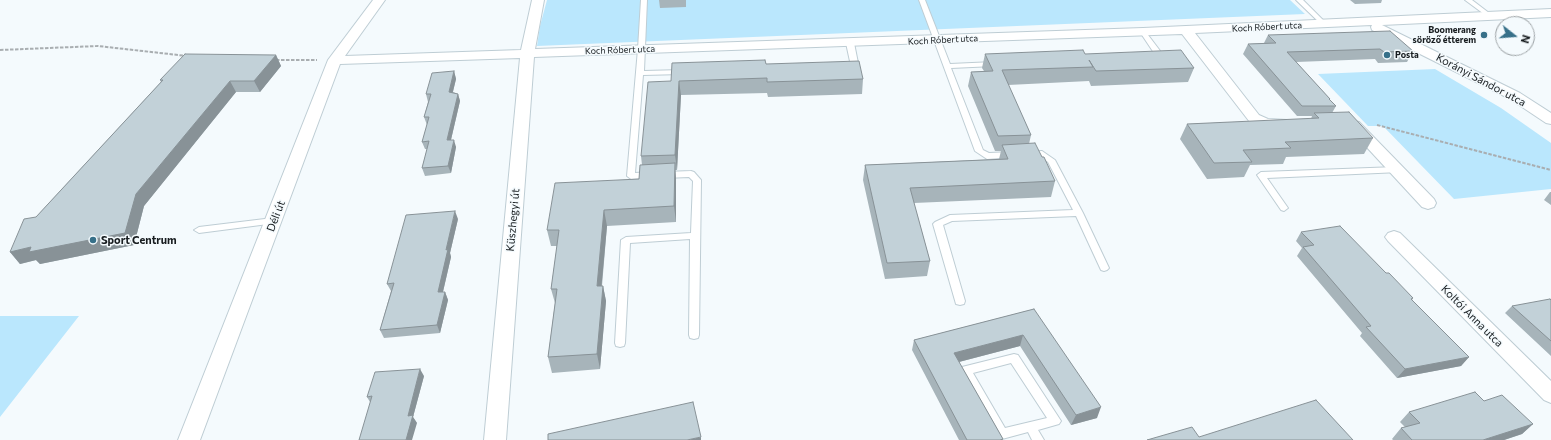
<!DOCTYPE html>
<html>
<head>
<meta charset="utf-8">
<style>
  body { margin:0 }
  #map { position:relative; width:1551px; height:440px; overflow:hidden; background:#f4fafd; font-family:Commissioner,sans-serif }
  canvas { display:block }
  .north { position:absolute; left:1495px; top:16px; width:40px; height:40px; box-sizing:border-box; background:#f4fafd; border:1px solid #9ca2a5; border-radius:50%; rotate:107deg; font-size:11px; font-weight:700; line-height:16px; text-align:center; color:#181d20 }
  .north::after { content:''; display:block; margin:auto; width:14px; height:18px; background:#377089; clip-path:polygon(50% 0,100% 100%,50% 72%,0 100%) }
</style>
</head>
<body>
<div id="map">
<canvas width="1551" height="440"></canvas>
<div class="north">N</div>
</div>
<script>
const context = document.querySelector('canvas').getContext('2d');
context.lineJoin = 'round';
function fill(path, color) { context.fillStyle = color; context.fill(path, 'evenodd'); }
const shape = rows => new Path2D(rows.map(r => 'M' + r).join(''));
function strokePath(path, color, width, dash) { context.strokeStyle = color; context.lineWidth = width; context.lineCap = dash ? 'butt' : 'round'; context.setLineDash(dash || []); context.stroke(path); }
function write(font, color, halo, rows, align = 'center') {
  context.font = font + ' Commissioner,sans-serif'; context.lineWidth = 3; context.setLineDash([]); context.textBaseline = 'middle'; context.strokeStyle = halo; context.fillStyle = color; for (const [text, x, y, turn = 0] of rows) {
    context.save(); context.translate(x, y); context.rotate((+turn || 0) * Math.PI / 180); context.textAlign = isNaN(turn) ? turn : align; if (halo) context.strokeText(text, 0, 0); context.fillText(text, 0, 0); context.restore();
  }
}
fill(shape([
  [547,0,1290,0,1305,14,537,46,540,26],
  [1435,69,1501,108,1551,143,1551,189,1454,199,1383,126,1368,126,1318,74],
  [0,316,79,316,0,417]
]), '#bae7fd');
const service = shape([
  [641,0,647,0,644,71,683,70,687,72,683,74,643,75,635,173,650,172,654,175,650,178,631,179,627,176,638,49,641,0],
  [919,0,925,0,950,64,994,62,998,64,994,66,951,68,983,150,989,153,1012,152,1016,155,1015,157,987,159,975,151,919,0],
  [1296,0,1303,0,1327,24,1327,26,1323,26,1296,0],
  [1465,0,1472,0,1493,16,1490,18,1488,17,1465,0],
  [1143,30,1145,31,1164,56,1164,60,1154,60,1153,58,1156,56,1140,32,1143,30],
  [850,41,854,43,859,68,855,70,847,70,846,68,851,66,846,43,850,41],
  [1042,151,1055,160,1083,213,1109,268,1107,270,1104,271,1101,270,1076,216,952,221,943,225,965,301,964,304,960,305,956,304,933,224,935,222,950,215,1073,210,1048,162,1040,157,1029,158,1025,155,1029,152,1042,151],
  [1397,167,1400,168,1401,170,1400,172,1267,178,1288,208,1284,211,1281,210,1257,175,1261,172,1397,167],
  [691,171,694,172,701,180,699,335,698,338,694,339,690,338,689,335,690,239,630,243,625,343,624,346,620,347,616,346,615,343,621,240,626,237,691,233,693,181,689,177,665,178,661,175,665,172,691,171],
  [273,218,276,219,278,221,276,223,199,233,194,230,199,227,273,218],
  [1014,354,1018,355,1061,421,1059,424,1038,430,1044,440,1032,440,1028,432,1002,439,998,437,961,370,962,367,1014,354],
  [1011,363,1047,418,1005,428,973,373,1011,363]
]);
const minor = shape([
  [373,0,385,0,345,56,521,50,532,0,544,0,535,49,1143,28,1551,9,1551,17,1382,25,1520,93,1551,113,1551,124,1546,123,1510,99,1372,30,1371,27,1372,25,1195,33,1259,115,1268,119,1287,120,1289,123,1287,126,1282,127,1266,127,1249,121,1182,34,534,57,506,440,484,440,520,58,340,64,200,440,178,440,328,60,373,0],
  [1354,121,1359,122,1434,199,1436,203,1434,207,1428,209,1422,207,1349,128,1347,125,1349,122,1354,121],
  [1394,231,1400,233,1551,381,1551,403,1544,400,1388,241,1385,237,1388,233,1394,231]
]);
strokePath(service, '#becdd4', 2);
strokePath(minor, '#becdd4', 2);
strokePath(shape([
  [0,50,98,46,187,56],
  [276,60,317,60],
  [1377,125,1551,170]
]), '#a9aeb1', 2, [3.5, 1.5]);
fill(service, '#fff');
fill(minor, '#fff');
fill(shape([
  [659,0,686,0,686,7,660,8],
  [1350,0,1382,0,1381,3,1355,4],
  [1268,35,1413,51,1407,62,1378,63,1375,59,1296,62,1330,99,1330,100,1336,106,1332,113,1373,138,1364,154,1286,157,1283,164,1250,165,1244,177,1207,179,1180,139,1187,124,1311,119,1312,116,1297,116,1243,54,1248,44,1264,43],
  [985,54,1085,54,1194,68,1188,82,1091,86,1089,81,1008,85,1031,135,1029,144,1042,157,1055,181,1051,197,914,203,930,261,927,276,885,279,863,180,865,165,999,159,1001,151,995,151,968,86,971,72,984,71,982,68],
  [276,55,281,66,260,92,236,92,144,206,134,245,40,264,36,260,20,264,10,252,36,217,161,82,160,80],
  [766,64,863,79,862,94,768,97,767,93,681,95,677,170,675,170,676,179,676,222,607,226,602,286,603,286,606,301,600,369,552,373,548,357,555,303,551,289,557,246,551,246,547,230,639,179,642,165,641,156,671,81],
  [454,71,456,79,453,92,458,94,460,101,451,140,456,147,451,173,425,176,422,168,427,149,425,149,422,142,427,125,424,117,428,102,426,94],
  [1550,192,1551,192,1551,205,1544,200],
  [458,219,450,253,451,257,443,292,445,292,448,300,440,333,384,338,380,330,391,291,387,284],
  [1301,232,1386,273,1413,298,1412,300,1469,357,1461,366,1397,378,1360,336,1362,333,1297,256,1302,248,1296,241],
  [1551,300,1551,356,1505,313,1512,306],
  [1034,309,1097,418,1071,425,1020,346,959,362,1003,439,1003,440,959,440,912,350,914,340],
  [424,376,413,417,417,423,370,402,367,397],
  [1484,401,1533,424,1522,434,1504,440,1393,440,1392,439,1401,428,1405,427,1400,422,1409,412]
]), '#a7b4ba');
fill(shape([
  [276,55,281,66,260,92,254,81],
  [454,71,456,79,451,99,449,92],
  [230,81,236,92,144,206,134,245,40,264,36,260,20,264,10,252,31,247,136,194],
  [679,81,681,95,677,170,675,155],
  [458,94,460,101,449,148,447,140],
  [454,140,456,147,451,173,448,166],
  [675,163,676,179,676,222,674,206],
  [604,210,607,226,600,302,597,286],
  [455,211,458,219,450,253,451,257,441,300,438,292,446,250],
  [603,286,606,301,600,369,597,354],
  [445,292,448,300,440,333,437,325],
  [1023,335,1020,346,951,364,954,353],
  [1469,357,1461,366,1397,378,1405,369],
  [420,369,424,376,413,417,417,423,412,440,406,440,408,416],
  [1101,407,1097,418,1071,425,1076,415],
  [1533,424,1522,434,1504,440,1483,440],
  [701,437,701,440,687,440]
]), '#889297');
const building = shape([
  [1390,31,1413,51,1384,52,1380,49,1287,52,1330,99,1329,99,1336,106,1302,106,1248,44,1276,43,1268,35,1390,31],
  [1083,50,1085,54,1181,50,1194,68,1096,71,1089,60,1093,67,1002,70,1031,135,998,136,971,72,993,71,985,54,1083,50],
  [185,54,276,55,254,81,230,81,136,194,125,233,29,252,31,247,10,252,24,219,36,217,163,80,160,80,185,54],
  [765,60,766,64,859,61,863,79,767,82,767,78,679,81,675,155,641,156,648,82,671,81,672,63,765,60],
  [454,71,449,92,458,94,447,140,454,140,448,166,422,168,429,141,422,142,429,117,424,117,431,94,426,94,432,73,454,71],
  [1349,112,1373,138,1285,142,1291,148,1243,150,1252,162,1214,163,1187,124,1319,118,1314,113,1349,112],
  [1035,143,1042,157,1044,157,1055,181,910,188,930,261,887,263,865,165,1008,159,1002,145,1035,143],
  [675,163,674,206,604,210,597,286,603,286,597,354,548,357,557,289,551,289,559,230,547,230,555,183,639,179,640,165,675,163],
  [455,211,446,250,448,249,438,292,445,292,437,325,380,330,394,283,387,284,406,215,455,211],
  [1340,226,1386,273,1389,273,1413,298,1411,299,1469,357,1405,369,1366,327,1371,326,1303,247,1314,245,1301,232,1340,226],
  [1550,299,1551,300,1551,341,1512,306,1550,299],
  [1034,309,1101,407,1076,415,1023,335,954,353,1003,439,1000,440,967,440,914,340,1034,309],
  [420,369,408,416,413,415,406,440,359,440,372,396,367,397,375,372,420,369],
  [1475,392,1484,401,1502,395,1533,424,1483,440,1412,440,1401,428,1420,423,1409,412,1475,392],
  [1316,400,1353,440,1147,440,1192,427,1199,437,1316,400],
  [693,402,701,437,687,440,548,440,548,434,693,402]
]);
fill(building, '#c2d1d8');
strokePath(building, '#889297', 1);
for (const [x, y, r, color] of [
  [1484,35,4,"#377089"],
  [1387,55,4,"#377089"],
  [93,240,4,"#377089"]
]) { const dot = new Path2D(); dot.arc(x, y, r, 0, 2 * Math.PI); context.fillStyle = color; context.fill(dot); strokePath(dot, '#f4fafd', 1.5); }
write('9px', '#181d20', '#f4fafd', [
  ["Koch Róbert utca",1267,27,-3],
  ["Koch Róbert utca",943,40,-3],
  ["Koch Róbert utca",620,50,-2]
]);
write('bold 9px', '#181d20', '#f4fafd', [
  ["Boomerang",1476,30],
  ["söröző étterem",1476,40],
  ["Posta",1395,55,"left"]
], 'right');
write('11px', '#181d20', '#f4fafd', [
  ["Korányi Sándor utca",1481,80,28],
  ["Déli út",276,216,-69],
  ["Küszhegyi út",513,220,-85],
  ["Koltói Anna utca",1472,316,45]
]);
write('bold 11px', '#181d20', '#f4fafd', [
  ["Sport Centrum",101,240]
], 'left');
</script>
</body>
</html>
